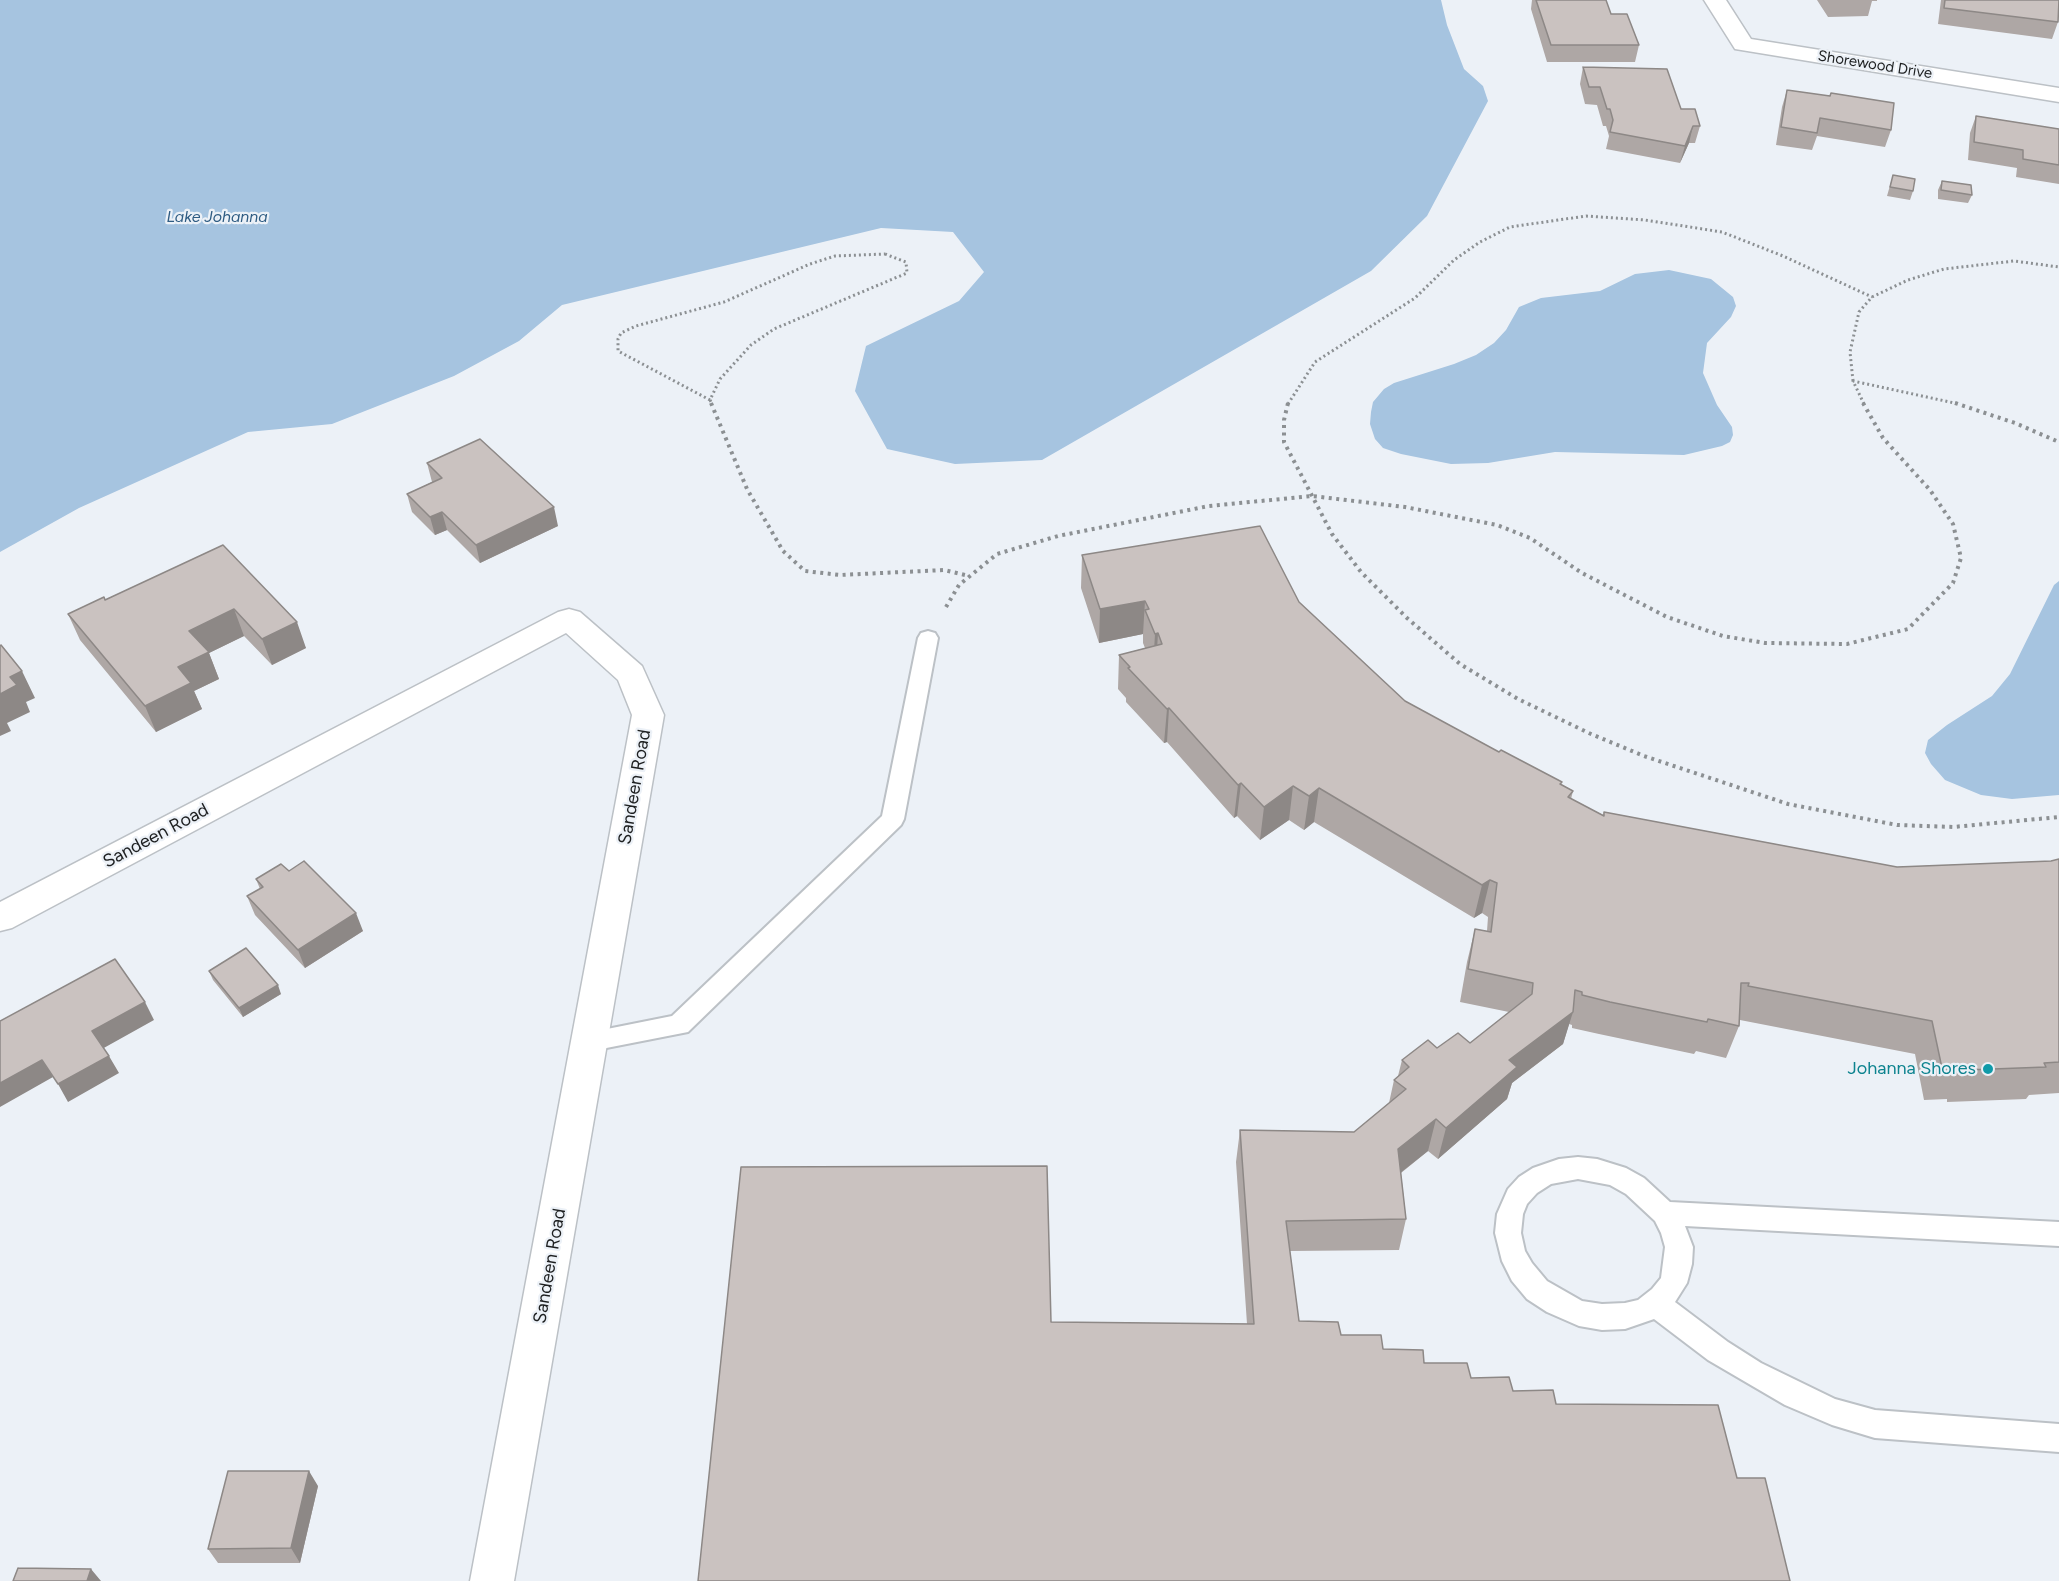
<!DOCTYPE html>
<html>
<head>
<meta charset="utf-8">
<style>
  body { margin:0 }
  canvas { display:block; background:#ecf1f7 }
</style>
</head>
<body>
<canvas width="2059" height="1581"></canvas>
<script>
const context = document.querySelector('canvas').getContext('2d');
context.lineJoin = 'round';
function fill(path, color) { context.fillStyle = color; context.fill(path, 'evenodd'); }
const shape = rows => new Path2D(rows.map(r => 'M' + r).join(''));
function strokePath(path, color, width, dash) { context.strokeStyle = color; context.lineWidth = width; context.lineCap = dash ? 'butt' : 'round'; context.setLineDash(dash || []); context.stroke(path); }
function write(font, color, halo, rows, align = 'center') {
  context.font = font + ' Figtree,sans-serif'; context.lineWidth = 4.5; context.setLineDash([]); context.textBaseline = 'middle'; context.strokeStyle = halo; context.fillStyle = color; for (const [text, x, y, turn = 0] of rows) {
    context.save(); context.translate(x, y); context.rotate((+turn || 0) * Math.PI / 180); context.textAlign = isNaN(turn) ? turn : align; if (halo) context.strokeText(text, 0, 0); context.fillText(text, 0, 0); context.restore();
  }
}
fill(shape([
  [0,0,1441,0,1447,25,1464,69,1483,86,1488,101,1427,216,1371,271,1042,460,955,464,887,449,855,391,866,346,959,301,984,272,953,232,881,228,562,305,519,341,454,376,332,424,248,432,79,508,0,552],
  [1669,270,1711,279,1733,297,1736,306,1731,317,1707,343,1703,373,1717,405,1732,427,1733,435,1730,442,1722,446,1684,455,1555,452,1488,463,1451,464,1401,454,1383,448,1375,439,1370,424,1371,412,1373,402,1384,389,1394,383,1454,364,1476,355,1494,343,1506,330,1519,307,1541,298,1600,291,1635,274],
  [2059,581,2059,795,2012,799,1981,795,1945,780,1931,764,1925,753,1928,740,1947,725,1992,696,2010,674,2054,585]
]), '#a6c4e0');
const service = shape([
  [928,631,935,633,938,638,904,819,901,825,688,1032,591,1051,582,1048,578,1041,582,1034,672,1016,882,816,918,638,921,633,928,631],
  [1578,1157,1597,1159,1626,1168,1644,1178,1670,1202,2059,1222,2059,1246,1685,1226,1693,1247,1692,1264,1687,1283,1675,1302,1728,1342,1761,1363,1835,1399,1875,1410,2059,1424,2059,1452,1875,1438,1832,1425,1785,1405,1708,1360,1654,1319,1625,1329,1602,1330,1579,1326,1547,1312,1527,1299,1512,1281,1502,1261,1495,1233,1497,1214,1508,1189,1519,1177,1533,1168,1559,1159,1578,1157],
  [1578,1179,1610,1185,1626,1194,1655,1221,1661,1233,1665,1247,1661,1278,1652,1289,1638,1300,1625,1303,1602,1304,1582,1301,1547,1281,1532,1263,1525,1251,1521,1233,1523,1214,1527,1204,1537,1193,1551,1184,1578,1179]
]);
const minor = shape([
  [1704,0,1726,0,1751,39,2059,88,2059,102,1735,49,1704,0],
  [569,609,580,612,642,666,664,715,514,1581,470,1581,632,715,618,680,566,633,12,928,0,931,0,902,558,612,569,609]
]);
strokePath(service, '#bcc1c6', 4);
strokePath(minor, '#bcc1c6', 3);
strokePath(shape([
  [885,254,906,262,907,273,774,329,751,345,720,379,710,400,618,351,618,339,621,333,636,326,724,302,810,264,835,256,885,254],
  [1853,381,1850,352,1859,312,1872,297,1908,280,1944,269,2014,261,2059,267],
  [710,400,712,404],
  [1288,404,1315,362,1415,298,1454,260,1480,242,1510,227,1586,216,1645,220,1722,232,1783,256,1872,297],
  [1864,404,1853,381,1959,404]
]), '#8c9093', 3, [2, 3]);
strokePath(shape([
  [711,403,747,489,783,551,805,571,840,575,944,570,969,576],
  [1288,403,1284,420,1284,442,1332,534,1361,572,1407,618,1460,664,1518,699,1591,734,1644,756,1788,804,1897,825,1953,827,2059,817],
  [1955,403,2015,423,2059,442],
  [946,607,959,585,997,554,1058,536,1209,506,1312,496,1405,507,1497,525,1530,538,1582,573,1667,617,1723,636,1765,643,1847,644,1908,629,1953,583,1961,558,1953,524,1930,490,1883,438,1863,403]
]), '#8c9093', 4, [3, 4.5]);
fill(service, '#fff');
fill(minor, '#fff');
fill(shape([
  [1532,0,1606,0,1611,14,1639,45,1635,62,1547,62,1531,9],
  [1817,0,1877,0,1877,1,1872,1,1868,16,1828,17],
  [1941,0,2059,0,2058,22,2052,39,1938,24],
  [1583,67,1681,109,1700,126,1695,143,1689,143,1680,163,1606,149,1609,136,1606,126,1603,126,1597,105,1585,104,1580,84],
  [1787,90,1891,130,1885,147,1817,136,1812,150,1776,145,1782,107],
  [1976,116,2059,129,2059,184,2016,177,2017,168,1968,160,1970,133],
  [1893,175,1913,191,1910,200,1887,196],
  [1942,181,1972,195,1968,203,1938,199,1938,190],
  [427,463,558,526,480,563,447,530,435,535,412,512,407,494,432,482],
  [223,545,306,648,272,665,244,636,209,653,219,679,194,691,202,709,156,732,80,640,68,614,105,600],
  [1082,555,1299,602,1405,701,1499,752,1562,782,1561,784,1573,791,1571,799,1603,815,1604,812,1897,867,2051,861,2059,859,2059,1093,2029,1095,2026,1099,1947,1102,1947,1099,1924,1100,1915,1054,1740,1020,1739,1026,1726,1058,1696,1051,1694,1054,1599,1034,1572,1028,1572,1025,1569,1024,1563,1044,1512,1083,1507,1099,1438,1159,1428,1151,1401,1173,1406,1219,1399,1250,1290,1251,1299,1321,1471,1378,1556,1404,1737,1478,1790,1581,1051,1322,1247,1324,1236,1162,1240,1130,1354,1132,1389,1103,1394,1080,1398,1076,1402,1060,1437,1048,1470,1043,1509,1012,1460,1002,1467,962,1475,929,1487,931,1488,917,1482,913,1474,918,1314,822,1304,830,1289,820,1260,840,1237,816,1234,818,1167,742,1164,743,1126,702,1126,698,1118,689,1119,655,1145,648,1143,643,1143,634,1099,643,1081,588],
  [289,871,363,931,305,968,255,915,247,896,260,889,256,879],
  [209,971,281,994,243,1017,213,980],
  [318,1486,300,1563,218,1563,208,1549]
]), '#aea7a5');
fill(shape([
  [1693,126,1689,143,1680,163,1685,146],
  [554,507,558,526,480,563,476,545],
  [442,512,447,530,435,535,430,517],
  [1145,601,1143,634,1099,643,1100,609],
  [234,609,244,636,209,653,219,679,194,691,202,709,156,732,145,706,178,667,189,631],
  [297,622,306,648,272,665,262,639],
  [1158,633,1156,667,1153,668,1155,634],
  [22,671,35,698,26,702,30,712,7,723,11,731,0,736,0,694,10,677],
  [1169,708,1167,742,1164,743,1167,709],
  [1241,783,1237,816,1234,818,1238,785],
  [1293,786,1289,820,1260,840,1264,807],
  [1319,788,1314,822,1304,830,1309,796],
  [1490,880,1482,913,1474,918,1482,885],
  [356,913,363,931,305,968,298,950],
  [278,985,281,994,243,1017,239,1008],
  [145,1002,154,1020,102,1049,92,1031],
  [1573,1012,1563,1044,1512,1083,1507,1099,1438,1159,1446,1128,1509,1060],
  [109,1056,119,1073,68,1102,58,1084],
  [42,1060,53,1077,0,1107,0,1083],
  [1436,1119,1428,1151,1390,1181,1398,1149],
  [309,1471,318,1486,300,1563,291,1548],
  [91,1569,101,1581,87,1581]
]), '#8d8886');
const building = shape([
  [1536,0,1606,0,1611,14,1627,14,1639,45,1551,45,1536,0],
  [1945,0,2059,0,2058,22,1944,8,1945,0],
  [1583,67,1667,69,1681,109,1695,109,1700,126,1693,126,1685,146,1610,132,1613,120,1610,109,1607,109,1600,87,1589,87,1583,67],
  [1787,90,1830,96,1831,93,1894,103,1891,130,1820,118,1817,133,1781,127,1787,90],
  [1976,116,2059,129,2059,165,2023,159,2023,150,1974,142,1976,116],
  [1893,175,1915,179,1913,191,1890,187,1893,175],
  [1942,181,1971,185,1972,195,1941,190,1942,181],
  [480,439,554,507,476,545,442,512,430,517,407,494,442,478,427,463,480,439],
  [1260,526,1299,602,1405,701,1499,752,1501,750,1562,782,1560,784,1573,791,1568,797,1604,816,1604,812,1897,867,2051,861,2059,859,2059,1062,2044,1063,2046,1067,1966,1070,1965,1067,1942,1068,1932,1021,1748,986,1749,983,1741,983,1739,1026,1708,1019,1707,1022,1610,1002,1582,995,1582,992,1575,990,1573,1012,1509,1060,1517,1067,1446,1128,1436,1119,1398,1149,1406,1219,1286,1221,1299,1321,1338,1322,1341,1335,1381,1335,1383,1349,1423,1350,1424,1363,1467,1363,1471,1378,1509,1377,1513,1391,1553,1390,1556,1404,1718,1405,1737,1478,1765,1478,1790,1581,698,1581,741,1167,1047,1166,1051,1322,1254,1324,1240,1130,1354,1132,1406,1089,1394,1080,1409,1067,1402,1060,1428,1040,1437,1048,1458,1033,1470,1043,1532,994,1533,983,1468,969,1475,929,1491,932,1497,883,1490,880,1482,885,1319,788,1309,796,1293,786,1264,807,1241,783,1238,785,1169,708,1167,709,1128,668,1130,667,1119,655,1162,644,1158,633,1155,634,1145,610,1149,609,1145,601,1100,609,1082,555,1260,526],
  [223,545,297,622,262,639,234,609,189,631,209,652,178,667,191,683,145,706,68,614,104,597,105,600,223,545],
  [1,645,22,671,10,677,17,685,0,694,0,646,1,645],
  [304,861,356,913,298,950,247,896,263,887,256,879,281,864,289,871,304,861],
  [246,948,278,985,239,1008,209,971,246,948],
  [115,959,145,1002,92,1031,109,1056,58,1084,42,1060,0,1083,0,1021,115,959],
  [228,1471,309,1471,291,1548,208,1549,228,1471],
  [18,1568,91,1569,87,1581,13,1581,18,1568]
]);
fill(building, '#cac2c0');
strokePath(building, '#8d8886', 1.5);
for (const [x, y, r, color] of [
  [1988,1069,6,"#0f9aa8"]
]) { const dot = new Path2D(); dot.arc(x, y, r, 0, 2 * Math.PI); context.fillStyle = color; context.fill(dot); strokePath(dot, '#ecf1f7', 2); }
write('15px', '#1d1f20', '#ecf1f7', [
  ["Shorewood Drive",1875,65,9]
]);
write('italic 16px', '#2e5b82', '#ecf1f7', [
  ["Lake Johanna",217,217]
]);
write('18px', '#1d1f20', '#ecf1f7', [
  ["Sandeen Road",635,787,-80],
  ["Sandeen Road",156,836,-28],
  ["Sandeen Road",550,1266,-80]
]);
write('18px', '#0d838f', '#ecf1f7', [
  ["Johanna Shores",1976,1069]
], 'right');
</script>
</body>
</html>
